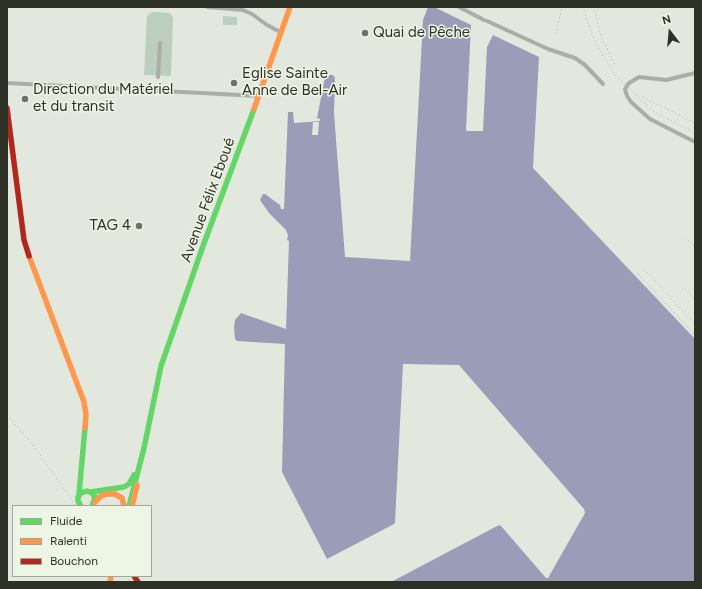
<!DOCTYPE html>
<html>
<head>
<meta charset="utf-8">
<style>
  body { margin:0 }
  #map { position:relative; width:702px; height:589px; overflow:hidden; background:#e3e8de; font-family:Figtree,sans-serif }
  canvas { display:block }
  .frame { position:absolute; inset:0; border:8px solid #2e3126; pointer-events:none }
  .legend { position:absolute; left:12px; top:505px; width:140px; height:72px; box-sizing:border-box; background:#edf5e5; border:1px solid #a1a799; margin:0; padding:5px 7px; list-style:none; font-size:12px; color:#2e3126 }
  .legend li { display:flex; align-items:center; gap:8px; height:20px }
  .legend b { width:20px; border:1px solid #a1a799 }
  .north { position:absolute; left:650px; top:12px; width:40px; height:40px; -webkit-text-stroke:3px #edf5e5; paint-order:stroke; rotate:344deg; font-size:11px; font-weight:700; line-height:16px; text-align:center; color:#2e3126 }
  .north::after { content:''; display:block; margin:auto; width:14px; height:18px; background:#2e3126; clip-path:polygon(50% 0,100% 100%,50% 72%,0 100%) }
</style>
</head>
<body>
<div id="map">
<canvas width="702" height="589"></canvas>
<div class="frame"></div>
<ul class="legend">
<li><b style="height:5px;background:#63d668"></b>Fluide</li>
<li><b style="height:5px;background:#ff974d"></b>Ralenti</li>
<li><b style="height:5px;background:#b3261e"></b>Bouchon</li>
</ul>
<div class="north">N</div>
</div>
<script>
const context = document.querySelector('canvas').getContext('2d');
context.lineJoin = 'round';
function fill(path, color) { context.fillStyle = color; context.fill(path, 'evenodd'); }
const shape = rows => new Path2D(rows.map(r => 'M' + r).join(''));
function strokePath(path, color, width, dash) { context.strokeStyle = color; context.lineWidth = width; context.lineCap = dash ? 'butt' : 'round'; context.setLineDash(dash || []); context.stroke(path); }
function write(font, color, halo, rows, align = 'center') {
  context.font = font + ' Figtree,sans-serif'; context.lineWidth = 3; context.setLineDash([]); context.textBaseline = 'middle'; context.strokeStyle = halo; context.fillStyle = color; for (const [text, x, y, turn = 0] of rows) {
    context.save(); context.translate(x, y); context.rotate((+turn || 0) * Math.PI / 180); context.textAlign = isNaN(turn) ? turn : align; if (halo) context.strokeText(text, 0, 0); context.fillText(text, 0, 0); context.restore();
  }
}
fill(shape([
  [152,12,170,13,173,18,171,76,144,75,147,16],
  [223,16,237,17,237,25,223,25]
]), '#bccebe');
fill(shape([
  [428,7,434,7,471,25,466,129,467,131,483,131,487,47,493,35,539,57,533,168,695,339,695,582,391,582,499,525,501,526,546,578,548,578,585,513,584,509,459,365,403,364,395,522,394,524,327,559,282,472,285,344,237,341,235,339,234,328,235,320,241,313,286,329,289,241,287,240,288,235,286,230,269,213,260,200,263,194,265,194,280,205,281,209,284,209,288,112,293,112,294,123,320,121,320,119,317,118,325,77,329,75,333,75,335,78,334,113,345,257,410,261,423,20]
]), '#9b9cb7');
fill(shape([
  [313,122,319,122,318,135,312,135]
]), '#e3e8de');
strokePath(shape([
  [207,7,243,10,252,14,267,25,280,32],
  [459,7,484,20],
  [487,21,548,49,575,58,585,65,603,84],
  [695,73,666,80,639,77,629,83,625,89,627,96,631,102,650,119,695,142],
  [158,77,160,43],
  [7,83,259,96]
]), '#abaea6', 4);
strokePath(shape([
  [91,492,124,487,129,484,134,475],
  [79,494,85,428],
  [81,506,78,501,78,497,81,493,87,491,92,493,95,497,92,506],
  [129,506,144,448,161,366,203,246,254,109]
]), '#63d668', 5.5);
strokePath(shape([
  [254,109,290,7],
  [29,256,84,402,86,415,85,428],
  [95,502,101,496,107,494,115,494,122,498,124,506],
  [132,506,137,485],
  [110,582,111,576]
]), '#ff974d', 5.5);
strokePath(shape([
  [7,108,24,240,29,256],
  [134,576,138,582]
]), '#b3261e', 5.5);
strokePath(shape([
  [583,7,587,21,593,37,603,56,616,76,652,110,660,115,695,133],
  [594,7,601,36,615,65],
  [556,34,562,7],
  [643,97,695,123],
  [685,237,695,247],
  [644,269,695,324],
  [694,273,695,274],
  [638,274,695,335],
  [685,289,695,300],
  [7,415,33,445,76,506],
  [126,576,130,582]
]), '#a4a8a0', 1, [1, 3]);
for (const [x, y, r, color] of [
  [365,33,4,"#6d7166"],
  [234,83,4,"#6d7166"],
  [25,99,4,"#6d7166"],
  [139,226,4,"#6d7166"]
]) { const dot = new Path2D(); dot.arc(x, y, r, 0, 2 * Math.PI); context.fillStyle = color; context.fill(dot); strokePath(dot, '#edf5e5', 1.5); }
write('15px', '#2e3126', '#edf5e5', [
  ["Quai de Pêche",373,33],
  ["Eglise Sainte",242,74],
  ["Anne de Bel-Air",242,91],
  ["Direction du Matériel",33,90],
  ["et du transit",33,107],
  ["TAG 4",131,226,"right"]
], 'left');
write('15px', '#2e3126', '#edf5e5', [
  ["Avenue Félix Eboué",208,200,-70]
]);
</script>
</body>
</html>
